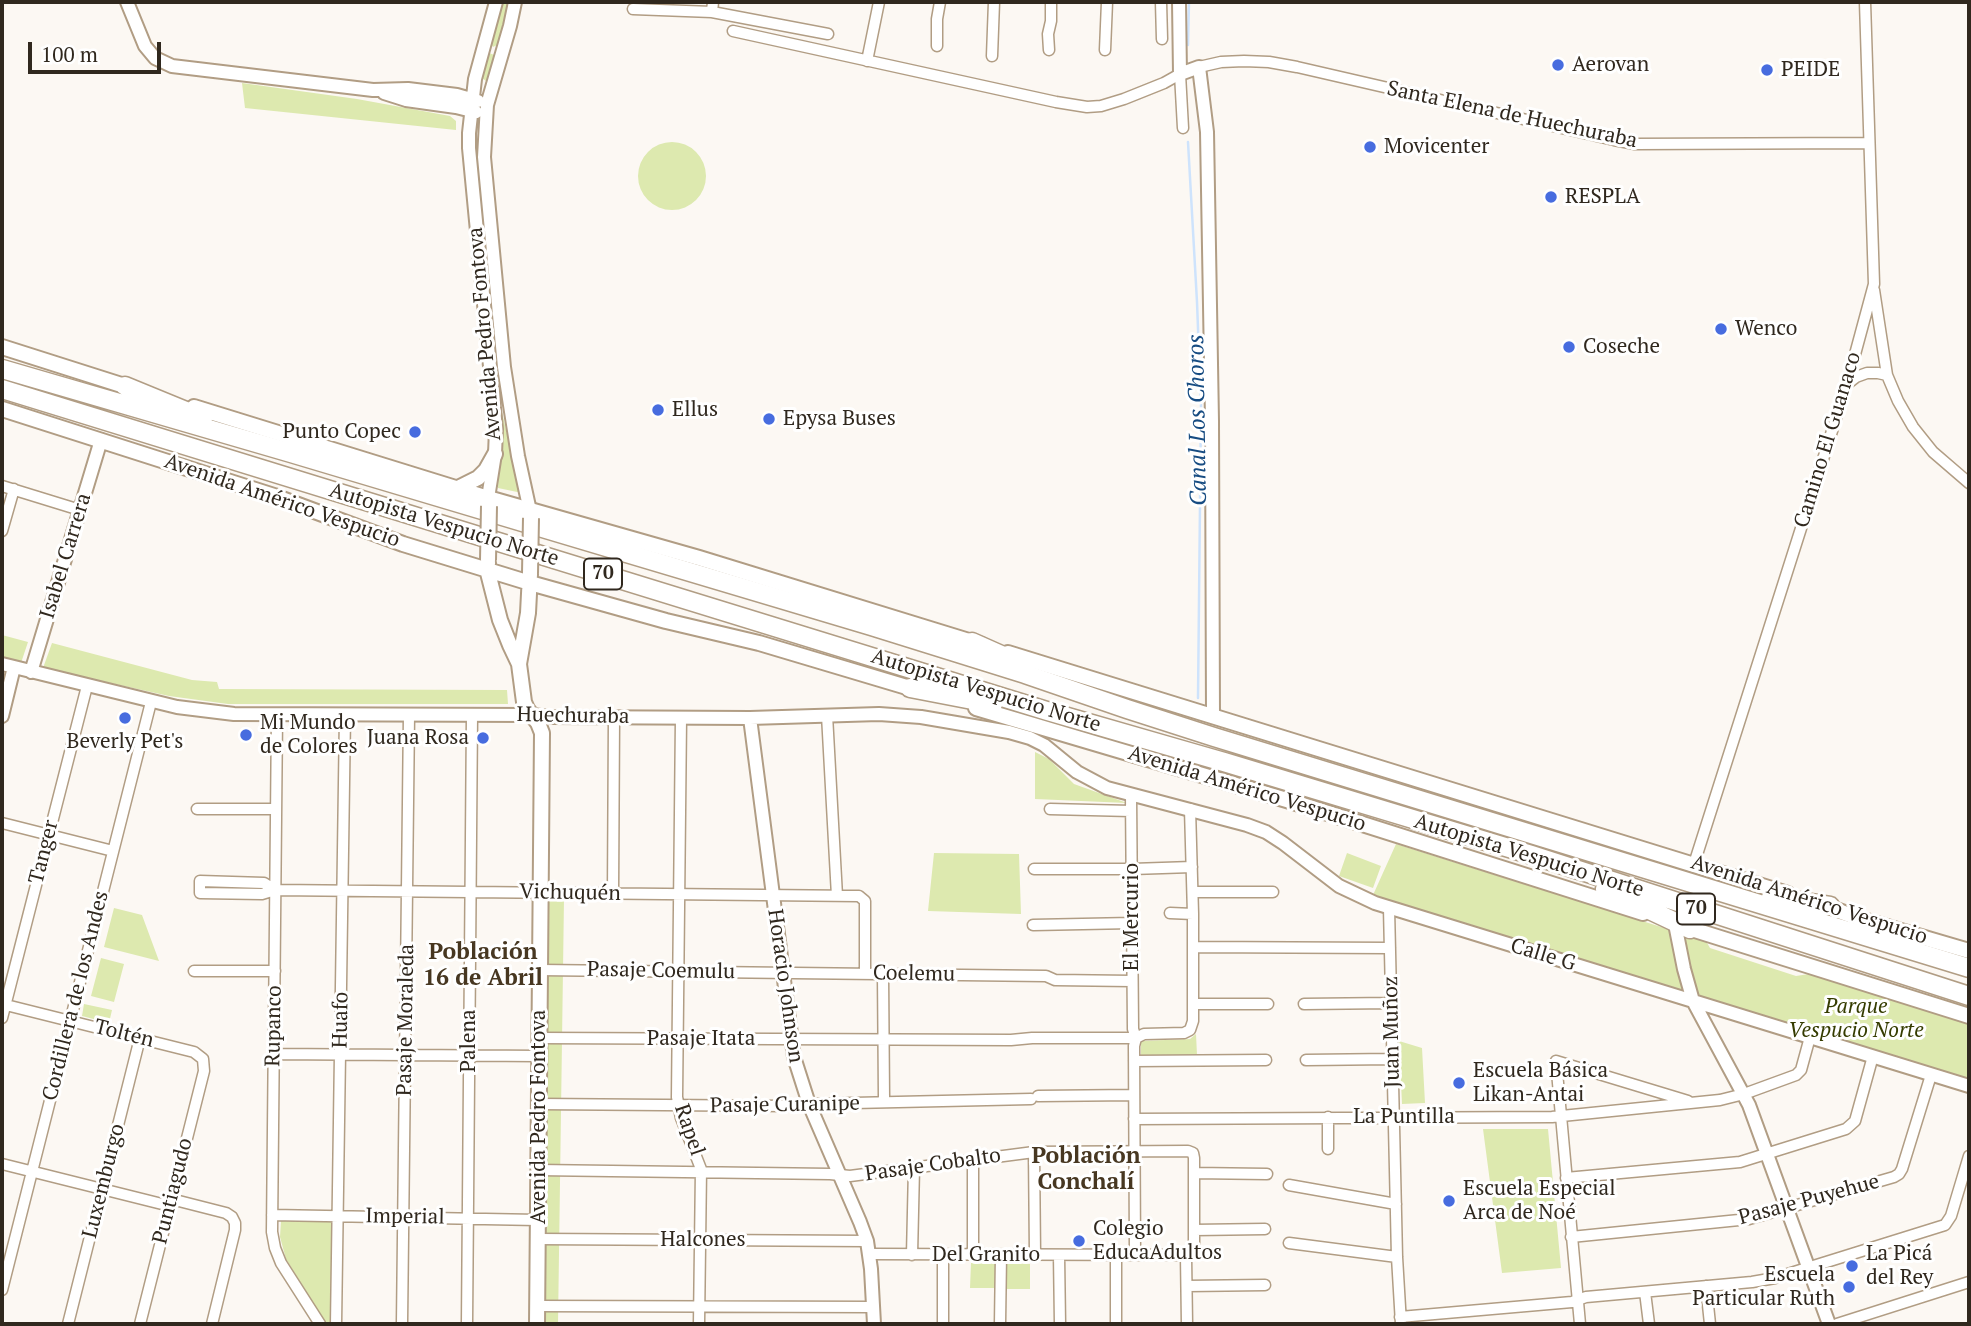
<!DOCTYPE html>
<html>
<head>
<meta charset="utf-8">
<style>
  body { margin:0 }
  #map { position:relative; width:1971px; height:1326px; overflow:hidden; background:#fcf8f3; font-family:"PT Serif",serif }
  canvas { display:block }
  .frame { position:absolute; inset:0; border:4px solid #30281e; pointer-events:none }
  .scale { position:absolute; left:28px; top:42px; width:133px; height:32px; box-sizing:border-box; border:4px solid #30281e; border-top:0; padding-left:9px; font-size:21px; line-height:24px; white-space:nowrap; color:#30281e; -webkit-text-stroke:5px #fff; paint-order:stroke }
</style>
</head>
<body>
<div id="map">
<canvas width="1971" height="1326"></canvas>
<div class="frame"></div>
<div class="scale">100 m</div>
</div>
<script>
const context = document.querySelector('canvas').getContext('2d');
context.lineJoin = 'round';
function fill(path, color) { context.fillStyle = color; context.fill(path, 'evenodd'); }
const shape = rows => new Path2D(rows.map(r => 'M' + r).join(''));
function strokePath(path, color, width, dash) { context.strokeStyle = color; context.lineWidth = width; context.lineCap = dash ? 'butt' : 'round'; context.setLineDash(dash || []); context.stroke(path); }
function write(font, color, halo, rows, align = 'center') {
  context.font = font + ' "PT Serif",serif'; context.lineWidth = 6; context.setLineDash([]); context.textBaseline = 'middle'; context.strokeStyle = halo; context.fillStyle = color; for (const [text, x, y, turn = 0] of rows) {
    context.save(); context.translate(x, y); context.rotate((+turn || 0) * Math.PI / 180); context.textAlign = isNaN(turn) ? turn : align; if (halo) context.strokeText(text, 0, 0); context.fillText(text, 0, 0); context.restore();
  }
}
fill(shape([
  [504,2,510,2,507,21,499,44,493,47,490,42],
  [489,53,497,56,488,88,485,87,486,81,482,78,482,71],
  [242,83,357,99,450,116,456,121,456,130,245,108],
  '638 176a34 34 0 1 1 68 0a34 34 0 1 1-68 0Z',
  [501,408,516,473,522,493,498,488],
  [2,635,28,642,21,663,2,660],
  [52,643,192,680,217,682,219,689,507,690,508,704,228,704,169,696,43,668],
  [1035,752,1049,759,1074,784,1127,803,1035,799],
  [1396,844,1706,941,1710,948,1796,976,1809,974,1969,1023,1969,1083,1706,999,1373,895],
  [934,853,1019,854,1021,914,928,911],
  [1347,853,1381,866,1373,888,1339,876],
  [545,898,564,899,558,1324,541,1324],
  [114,908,142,915,159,961,104,947],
  [101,958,124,964,114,1002,91,996],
  [84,1004,112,1010,109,1023,82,1016],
  [1196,1034,1197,1055,1141,1055,1141,1041,1190,1039],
  [1399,1041,1422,1048,1425,1103,1402,1104],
  [1483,1129,1548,1129,1561,1268,1502,1273],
  [281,1221,331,1222,333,1324,326,1324,286,1259,280,1237],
  [971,1263,997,1264,997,1288,970,1288],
  [1004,1263,1030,1264,1030,1289,1004,1289]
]), '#dde9af');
strokePath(shape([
  [1188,45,1189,2],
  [1188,142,1197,302,1201,407,1198,698]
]), '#cee3fc', 2.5);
const minor = shape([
  [1161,2,1162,39],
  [633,9,712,12,828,34],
  [712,12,713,2],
  [733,31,1056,102,1087,107,1101,106,1124,99,1164,83,1180,74,1183,128],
  [937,46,937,19,940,2],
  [1049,50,1048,34,1051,21,1051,2],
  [1105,50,1107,2],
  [992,56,994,2],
  [867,61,879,2],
  [1199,67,1221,62,1244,61,1269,62,1297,67,1614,140,1635,144,1869,143],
  [1874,290,1887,375,1898,401,1913,427,1933,452,1969,483],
  [1847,384,1856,377,1867,373,1878,373,1887,375],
  [2,486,80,510],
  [2,531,14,489],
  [277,715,272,1232,275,1248,281,1263,320,1324],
  [827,715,837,896],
  [681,718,677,1097,681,1118,701,1169,699,1324],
  [1131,795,1133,1029,1136,1038,1134,1046,1135,1255],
  [197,809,276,809],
  [1050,809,1131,811],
  [2,823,113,851],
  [1694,864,1847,384,1874,284,1865,2],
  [1034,869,1132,869,1192,867],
  [275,890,264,883,200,881,200,893,262,894,275,890,859,896,865,901,865,973],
  [1193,892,1273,892],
  [613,894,614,717],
  [1389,908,1397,1257,1401,1324],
  [1170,913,1193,914],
  [1033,925,1132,923],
  [1193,947,1390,948],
  [540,970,1046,976,1055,980,1132,981],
  [194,971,275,971],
  [2,1004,194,1052,203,1059,204,1071,140,1324],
  [1193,1004,1268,1004],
  [1304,1004,1391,1003],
  [2,1018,87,686],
  [539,1038,1011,1040,1032,1038,1136,1038,1144,1034,1184,1033,1190,1030,1193,1021,1193,914,1190,809],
  [274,1054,539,1056],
  [1306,1060,1392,1059],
  [1134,1061,1266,1060],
  [1038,1096,1134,1095],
  [882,1102,884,1098,883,974],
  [539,1104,787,1106,809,1104,1031,1099],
  [1134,1119,1552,1117,1720,1100,1744,1094,1796,1075,1801,1070,1810,1037],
  [1328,1149,1328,1117],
  [1034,1152,1035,1255],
  [973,1160,973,1255],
  [2,1164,170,1206],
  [538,1170,830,1174,850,1176,1034,1152,1188,1151,1193,1153,1194,1158,1194,1247,1193,1251,1186,1256],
  [1194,1173,1267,1174],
  [1566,1178,1740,1162,1846,1129,1855,1121,1873,1056],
  [1289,1185,1396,1204],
  [171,1199,226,1213,232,1217,235,1223,235,1230,212,1324],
  [272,1215,538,1220],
  [1194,1230,1265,1229],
  [1571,1237,1749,1219,1894,1177,1899,1174,1902,1169,1931,1075],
  [538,1239,867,1241],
  [1289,1243,1397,1257],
  [870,1254,1182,1255,1186,1256],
  [912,1255,914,1168],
  [1059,1255,1060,1324],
  [1186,1256,1187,1324],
  [1187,1286,1265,1285],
  [1706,1286,1710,1324],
  [2,1290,151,702],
  [1645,1292,1649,1324],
  [537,1306,873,1307],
  [1400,1317,1572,1302,1586,1297,1752,1282,1775,1278,1945,1225,1951,1216,1969,1156],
  [68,1324,140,1038],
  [336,1324,345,715],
  [402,1324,409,715],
  [467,1324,472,715],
  [943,1324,943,1255],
  [1000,1324,1001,1255],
  [1116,1324,1116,1255],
  [1580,1324,1556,1061,1688,1101],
  [1837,1324,1969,1282]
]);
const tertiary = shape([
  [127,2,145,46,155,58,172,66,373,90,408,89,457,95,478,101],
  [515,2,510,26,487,105,484,157,504,367,518,456,530,511],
  [1179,2,1180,74,1199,67,1207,132,1212,421,1213,717],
  [384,93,406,100,456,107,476,112],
  [488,498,495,454,496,429,469,148,469,133,475,79,496,2],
  [2,664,177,707,234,714,532,715,550,717,750,718,879,714,921,717,1009,732,1030,738,1044,745,1077,772,1107,788,1247,825,1266,832,1283,843,1339,886,1375,903,1969,1086],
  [31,672,101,440],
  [2,716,14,667],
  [750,718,794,1057,809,1104,860,1222,867,1241,871,1269,874,1324],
  [1675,924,1684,969,1693,1001,1749,1105,1829,1324]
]);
const secondary = shape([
  [2,347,134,389],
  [194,407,488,498,699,558,982,645],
  [2,409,274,496,403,544,530,583,666,621,759,643,920,691],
  [458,488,478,478,486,470,495,454],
  [488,563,487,569,500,620,510,645,519,664,524,702,527,709,538,723,542,733,537,1324],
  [1008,653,1788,894],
  [519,664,528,613,530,574],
  [976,708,1290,801,1643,913],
  [1820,904,1863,920,1969,951],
  [1682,926,1969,1016]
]);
const motorway = shape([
  [2,369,291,453,871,626,1025,674,1127,709,1214,737,1969,968],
  [125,386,203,418],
  [2,389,1047,711,1224,762,1532,855,1969,996],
  [972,642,1017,662],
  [910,688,993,704],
  [1605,889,1690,929],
  [1771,897,1830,906]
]);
strokePath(minor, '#b19d84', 13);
strokePath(tertiary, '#b19d84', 16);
strokePath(secondary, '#b19d84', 18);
strokePath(motorway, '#b19d84', 21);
strokePath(minor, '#fff', 10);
strokePath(tertiary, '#fff', 12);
strokePath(secondary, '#fff', 14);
strokePath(motorway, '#fff', 18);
const secondaryBridge = shape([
  [488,560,489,506],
  [530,573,531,518]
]);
strokePath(secondaryBridge, '#b19d84', 18, []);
strokePath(secondaryBridge, '#fff', 14);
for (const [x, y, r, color] of [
  [1558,65,7,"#476cdf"],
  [1767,70,7,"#476cdf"],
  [1370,147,7,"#476cdf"],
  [1551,197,7,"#476cdf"],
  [1721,329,7,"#476cdf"],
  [1569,347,7,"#476cdf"],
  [658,410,7,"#476cdf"],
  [769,419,7,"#476cdf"],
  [415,432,7,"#476cdf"],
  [125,718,7,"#476cdf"],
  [246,735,7,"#476cdf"],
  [483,738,7,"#476cdf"],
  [1459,1083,7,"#476cdf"],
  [1449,1201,7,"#476cdf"],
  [1079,1241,7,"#476cdf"],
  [1852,1266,7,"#476cdf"],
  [1849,1287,7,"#476cdf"]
]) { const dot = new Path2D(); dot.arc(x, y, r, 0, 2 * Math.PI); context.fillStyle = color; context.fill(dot); strokePath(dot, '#fff', 2.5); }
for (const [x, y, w] of [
  [603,574,38],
  [1696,909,38]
]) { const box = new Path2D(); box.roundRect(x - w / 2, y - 15.5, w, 31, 5); context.fillStyle = '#fff'; context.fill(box); strokePath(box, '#30281e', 2); }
write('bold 19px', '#30281e', null, [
  ["70",603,574],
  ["70",1696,909]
]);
write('21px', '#30281e', '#fff', [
  ["Aerovan",1572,65],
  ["PEIDE",1781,70],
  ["Movicenter",1384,147],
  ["RESPLA",1565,197],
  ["Wenco",1735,329],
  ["Coseche",1583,347],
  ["Ellus",672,410],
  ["Epysa Buses",783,419],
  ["Punto Copec",401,432,"right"],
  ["Mi Mundo",260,723],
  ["de Colores",260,747],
  ["Juana Rosa",469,738,"right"],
  ["Beverly Pet's",125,742,"center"],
  ["Escuela Básica",1473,1071],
  ["Likan-Antai",1473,1095],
  ["Escuela Especial",1463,1189],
  ["Arca de Noé",1463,1213],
  ["Colegio",1093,1229],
  ["EducaAdultos",1093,1253],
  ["La Picá",1866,1254],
  ["del Rey",1866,1278],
  ["Escuela",1835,1275,"right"],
  ["Particular Ruth",1835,1299,"right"]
], 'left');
write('21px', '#30281e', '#fff', [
  ["Santa Elena de Huechuraba",1512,115,12],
  ["Avenida Pedro Fontova",485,334,-95],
  ["Camino El Guanaco",1828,440,-73],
  ["Avenida Américo Vespucio",282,501,19],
  ["Autopista Vespucio Norte",444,525,17],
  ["Isabel Carrera",66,556,-73],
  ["Autopista Vespucio Norte",986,691,17],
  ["Huechuraba",573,716,1],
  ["Avenida Américo Vespucio",1247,789,17],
  ["Tanger",44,852,-76],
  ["Autopista Vespucio Norte",1529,856,17],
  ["Vichuquén",570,893,1],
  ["Avenida Américo Vespucio",1809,900,18],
  ["El Mercurio",1132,917,-90],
  ["Calle G",1543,955,17],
  ["Pasaje Coemulu",661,971,1],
  ["Coelemu",914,974,1],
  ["Horacio Johnson",785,986,82],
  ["Cordillera de los Andes",76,996,-76],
  ["Huafo",341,1020,-89],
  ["Pasaje Moraleda",406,1020,-89],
  ["Rupanco",274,1026,-89],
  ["Juan Muñoz",1392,1032,-91],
  ["Toltén",124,1034,14],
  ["Pasaje Itata",701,1039],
  ["Palena",469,1041,-90],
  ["Pasaje Curanipe",785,1105,-1],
  ["Avenida Pedro Fontova",539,1117,-90],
  ["La Puntilla",1404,1117],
  ["Rapel",689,1130,71],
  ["Pasaje Cobalto",933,1165,-8],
  ["Luxemburgo",104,1181,-76],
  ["Puntiagudo",173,1191,-76],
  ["Pasaje Puyehue",1809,1200,-15],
  ["Imperial",405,1217,1],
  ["Halcones",703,1240],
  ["Del Granito",986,1255]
]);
write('italic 21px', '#353c00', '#fff', [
  ["Parque",1856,1007],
  ["Vespucio Norte",1856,1031]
]);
write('italic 23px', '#174c82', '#fff', [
  ["Canal Los Choros",1198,420,-91]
]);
write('bold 23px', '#473721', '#fff', [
  ["Población",483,952],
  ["16 de Abril",483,978],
  ["Población",1086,1156],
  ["Conchalí",1086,1182]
]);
</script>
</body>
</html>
